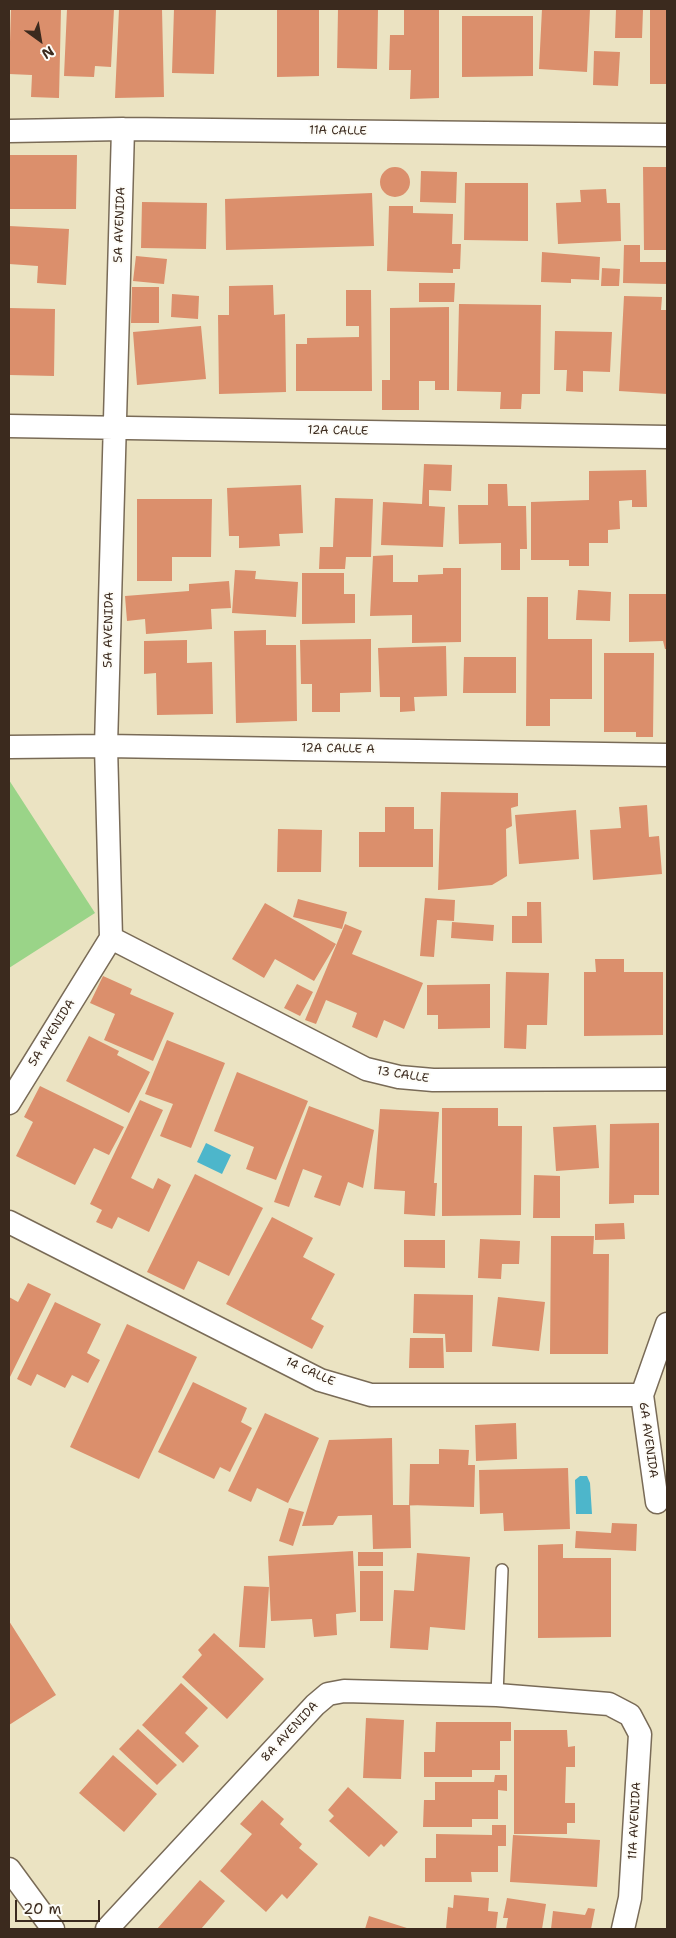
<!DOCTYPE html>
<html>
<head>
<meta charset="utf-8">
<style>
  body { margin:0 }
  #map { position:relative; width:676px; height:1938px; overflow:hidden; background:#ebe3c2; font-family:"Shantell Sans",sans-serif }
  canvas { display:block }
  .frame { position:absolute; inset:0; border:10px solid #3b2a1e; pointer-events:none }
  .north { position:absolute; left:15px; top:15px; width:50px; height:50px; -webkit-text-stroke:4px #fdfcf7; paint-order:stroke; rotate:148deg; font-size:14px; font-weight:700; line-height:20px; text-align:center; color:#3b2a1e }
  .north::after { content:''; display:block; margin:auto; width:18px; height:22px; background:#3b2a1e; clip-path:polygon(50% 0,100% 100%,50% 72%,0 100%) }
  .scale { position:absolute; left:15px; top:1900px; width:85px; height:22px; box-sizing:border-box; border:2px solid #3b2a1e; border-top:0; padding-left:6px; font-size:15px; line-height:18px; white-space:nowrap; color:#3b2a1e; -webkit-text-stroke:4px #fdfcf7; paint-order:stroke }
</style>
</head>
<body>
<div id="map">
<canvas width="676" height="1938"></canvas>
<div class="frame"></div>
<div class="north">N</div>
<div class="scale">20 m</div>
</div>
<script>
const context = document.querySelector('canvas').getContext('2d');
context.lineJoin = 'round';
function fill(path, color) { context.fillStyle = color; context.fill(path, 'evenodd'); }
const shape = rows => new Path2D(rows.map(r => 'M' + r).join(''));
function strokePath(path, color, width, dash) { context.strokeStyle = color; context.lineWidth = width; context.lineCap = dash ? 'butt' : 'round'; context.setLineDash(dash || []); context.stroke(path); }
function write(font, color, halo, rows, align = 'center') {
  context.font = font + ' "Shantell Sans",sans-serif'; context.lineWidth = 4; context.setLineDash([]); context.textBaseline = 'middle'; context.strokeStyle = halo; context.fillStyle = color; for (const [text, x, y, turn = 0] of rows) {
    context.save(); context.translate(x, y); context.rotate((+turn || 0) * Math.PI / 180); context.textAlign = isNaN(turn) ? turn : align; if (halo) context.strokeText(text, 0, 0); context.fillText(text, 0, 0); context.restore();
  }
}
fill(shape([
  [9,780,95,913,9,968]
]), '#9ad488');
fill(shape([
  [206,1143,231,1155,222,1174,197,1162],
  [580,1476,587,1476,590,1483,592,1514,576,1514,575,1480]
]), '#4db6cb');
fill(shape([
  [11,9,61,9,59,98,31,97,32,75,9,74],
  [67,9,114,9,111,67,95,66,94,77,64,76],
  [119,9,162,9,164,97,115,98],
  [174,9,216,9,214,74,172,73],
  [277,9,319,9,319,76,277,77],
  [338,9,378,9,377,69,337,68],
  [404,9,439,9,439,98,410,99,411,70,389,70,390,35,404,35],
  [542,9,590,9,587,72,539,69],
  [616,9,643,10,642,38,615,38],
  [650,9,667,9,667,84,650,84],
  [462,16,533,16,533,76,462,77],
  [594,51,620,52,618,86,593,85],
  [9,155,77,155,76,209,9,209],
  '380 182a15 15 0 1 1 30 0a15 15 0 1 1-30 0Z',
  [643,167,667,167,667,250,644,250],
  [421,171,457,172,456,203,420,202],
  [465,183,528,183,528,241,464,240],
  [606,189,607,203,620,203,621,241,558,244,556,203,581,202,580,190],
  [372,193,374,246,226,250,225,199],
  [142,202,207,203,206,249,141,248],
  [389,206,413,206,413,213,453,214,452,244,461,244,460,269,453,269,453,273,387,271],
  [9,226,69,229,66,285,37,283,38,266,9,264],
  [624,245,640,245,640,262,667,262,667,284,623,283],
  [542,252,600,257,599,280,571,279,571,283,541,282],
  [136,256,167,259,164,284,133,281],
  [602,268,620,269,619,286,601,286],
  [419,283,455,283,454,302,419,302],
  [273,285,274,315,285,314,286,392,219,394,218,315,229,315,229,286],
  [132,287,159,287,159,323,131,323],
  [346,290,371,290,372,391,296,391,296,344,307,344,307,338,359,337,359,326,346,326],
  [172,294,199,296,198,319,171,317],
  [624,296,662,297,661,310,667,310,667,394,619,391],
  [459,304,541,305,540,394,522,394,521,409,500,409,501,392,457,391],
  [449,307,449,390,435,390,435,381,419,381,419,410,382,410,382,380,390,380,390,308],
  [9,308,55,309,54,376,9,375],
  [201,326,206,379,137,385,133,332],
  [555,331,612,332,610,372,583,371,583,392,566,391,567,370,554,370],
  [424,464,452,465,451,491,429,490,429,506,445,507,443,547,381,545,383,502,422,504],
  [646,470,647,507,632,507,632,500,619,501,620,529,608,530,608,543,589,543,589,566,569,566,569,560,531,560,531,502,589,500,589,471],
  [488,484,507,484,508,506,526,506,527,549,520,549,520,570,501,570,501,543,459,544,458,505,488,505],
  [301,485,303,533,279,534,280,546,239,548,239,536,229,536,227,488],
  [335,498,373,499,371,557,346,557,345,569,319,569,320,547,333,547],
  [137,499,212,499,211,557,172,557,172,581,137,581],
  [393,555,393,582,418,582,418,575,443,574,443,568,461,568,461,642,412,643,412,615,370,616,373,556],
  [235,570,256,571,255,579,298,582,296,617,232,613],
  [302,573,344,573,344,594,355,594,355,623,302,624],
  [229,581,231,608,211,609,212,629,146,634,145,619,127,621,125,596,189,591,189,584],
  [578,590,611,592,610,621,576,620],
  [629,594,667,594,667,649,665,649,663,641,629,642],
  [527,597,548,597,548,639,592,639,592,699,550,699,550,726,526,726],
  [266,630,266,645,296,645,297,721,236,723,234,631],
  [371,639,371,692,340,693,340,712,312,712,312,684,301,684,300,640],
  [187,640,187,663,212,662,213,714,157,715,156,673,144,674,144,641],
  [446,646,447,696,414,697,415,711,400,712,400,697,380,697,378,648],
  [604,653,654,653,653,737,636,737,636,732,604,732],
  [464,657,516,657,516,693,463,693],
  [441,792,518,793,518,806,511,808,512,826,506,829,507,876,492,885,438,890],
  [647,805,649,837,659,836,662,874,593,880,590,830,621,828,619,807],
  [385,807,414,807,414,829,433,829,433,867,359,867,359,832,385,832],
  [576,810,579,859,519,864,515,815],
  [278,829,322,830,321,872,277,872],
  [425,898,455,900,454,921,437,920,434,957,420,956],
  [298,899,347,912,342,929,293,917],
  [527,902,541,902,542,943,512,943,512,916,527,916],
  [265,903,336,944,314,981,275,959,264,978,232,959],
  [452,922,494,925,493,941,451,938],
  [345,924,362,931,352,954,423,983,404,1029,384,1020,377,1038,352,1027,357,1013,326,1000,316,1024,305,1020],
  [595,959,624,959,624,972,663,972,663,1035,584,1036,584,972,596,972],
  [506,972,549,973,547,1025,527,1025,526,1049,504,1048],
  [103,976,132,989,130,994,174,1013,153,1061,104,1040,115,1014,90,1003],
  [297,984,313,992,300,1016,284,1008],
  [490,984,490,1028,438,1029,438,1015,427,1015,427,985],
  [89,1036,119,1051,117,1055,150,1072,129,1113,66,1081],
  [167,1040,225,1063,191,1148,160,1136,173,1104,145,1094],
  [237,1072,308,1101,276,1180,246,1169,254,1147,214,1131],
  [40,1086,124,1127,109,1155,94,1148,75,1185,16,1156,33,1122,24,1117],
  [140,1100,163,1110,131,1178,153,1189,158,1178,171,1185,149,1232,118,1217,112,1229,96,1222,102,1210,90,1204],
  [309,1106,374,1130,363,1188,348,1182,340,1206,314,1197,322,1176,303,1169,289,1207,274,1202],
  [442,1108,498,1108,498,1126,522,1126,521,1215,442,1216],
  [380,1109,439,1112,434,1183,437,1183,435,1216,404,1214,405,1191,374,1189],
  [659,1123,659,1195,634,1195,634,1203,609,1204,610,1124],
  [596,1125,599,1168,556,1171,553,1127],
  [195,1174,263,1208,229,1276,198,1261,184,1290,147,1272],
  [534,1175,560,1176,560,1218,533,1218],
  [272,1217,313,1238,303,1257,335,1274,311,1319,324,1326,312,1349,226,1304],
  [624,1223,625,1239,595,1240,595,1224],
  [551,1236,594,1236,593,1254,609,1254,608,1354,550,1354],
  [480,1239,520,1241,519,1264,502,1264,501,1279,478,1278],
  [404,1240,445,1240,445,1268,404,1267],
  [28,1283,51,1294,9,1379,9,1297,18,1302],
  [414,1294,473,1295,472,1352,446,1352,445,1334,413,1333],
  [498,1297,545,1302,539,1351,492,1346],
  [55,1302,101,1324,87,1353,100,1360,88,1383,72,1375,65,1388,37,1374,31,1386,17,1379],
  [127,1324,197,1357,139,1479,70,1447],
  [410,1338,443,1338,444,1368,409,1368],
  [193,1382,247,1408,241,1422,252,1428,230,1472,220,1467,214,1479,158,1452],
  [265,1413,319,1438,288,1503,257,1488,251,1502,228,1491],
  [516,1423,517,1459,476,1461,475,1425],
  [392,1438,393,1505,410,1505,411,1548,373,1549,372,1515,338,1516,333,1525,302,1526,329,1440],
  [439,1449,469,1450,468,1465,475,1465,474,1507,409,1505,410,1464,439,1464],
  [568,1468,570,1529,504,1531,503,1513,480,1514,479,1470],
  [289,1508,304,1512,293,1546,279,1541],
  [612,1523,637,1524,636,1551,575,1548,576,1531,611,1533],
  [563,1544,563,1558,611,1558,611,1637,538,1638,538,1545],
  [353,1551,356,1612,336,1614,337,1635,314,1637,312,1619,271,1621,268,1556],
  [358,1552,383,1552,383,1566,358,1566],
  [417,1553,470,1557,465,1630,430,1627,428,1650,390,1648,394,1590,414,1591],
  [360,1571,383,1571,383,1621,360,1621],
  [244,1586,269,1587,265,1648,239,1647],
  [9,1621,56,1695,9,1725],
  [214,1633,264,1679,227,1719,182,1677,202,1655,198,1650],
  [181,1683,208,1708,185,1733,199,1746,183,1763,142,1725],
  [366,1718,404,1720,401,1779,363,1778],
  [436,1722,511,1722,511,1741,500,1741,500,1770,472,1770,472,1777,424,1777,424,1752,435,1752],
  [138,1729,177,1765,157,1785,119,1749],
  [514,1730,567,1730,568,1747,575,1746,575,1767,566,1767,565,1803,575,1803,575,1823,567,1823,567,1834,514,1834],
  [113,1755,157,1794,124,1832,79,1793],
  [495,1775,507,1775,507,1791,498,1790,498,1819,472,1819,472,1827,423,1827,424,1800,435,1800,435,1782,494,1782],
  [348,1787,398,1832,384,1847,381,1844,369,1857,329,1821,334,1816,328,1810],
  [262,1800,284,1819,280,1824,302,1844,299,1848,318,1864,287,1899,282,1894,266,1912,220,1871,252,1834,240,1824],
  [492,1825,506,1825,506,1846,498,1846,498,1872,471,1872,472,1882,425,1882,425,1858,436,1858,436,1834,492,1835],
  [513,1835,600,1840,597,1887,510,1882],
  [200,1880,225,1901,201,1929,157,1929],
  [454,1895,489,1898,488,1911,498,1912,496,1929,446,1929,448,1907,453,1908],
  [507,1898,546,1904,542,1929,506,1929,508,1918,503,1918],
  [588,1908,595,1909,591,1929,551,1929,553,1911,585,1915],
  [369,1916,410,1929,365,1929]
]), '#db8f6c');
const service = shape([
  [497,1695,502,1570]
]);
const minor = shape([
  [9,131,123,129,667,135],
  [9,426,667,437],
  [9,747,106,746,667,755],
  [111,938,366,1069,399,1077,433,1080,667,1079],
  [9,1103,111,938,106,746,123,129],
  [9,1222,320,1380,371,1395,642,1395],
  [657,1502,642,1395,667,1324],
  [9,1869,53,1929],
  [107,1929,315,1705,328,1694,344,1691,497,1695,609,1704,630,1715,640,1734,630,1898,623,1929]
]);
strokePath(service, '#796b57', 14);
strokePath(minor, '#796b57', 25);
strokePath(service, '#fff', 11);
strokePath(minor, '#fff', 22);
write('12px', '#3b2a1e', '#fdfcf7', [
  ["11A CALLE",338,131,1],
  ["5A AVENIDA",120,225,-88],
  ["12A CALLE",338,431,1],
  ["5A AVENIDA",109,630,-89],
  ["12A CALLE A",338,749,1],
  ["5A AVENIDA",52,1033,-58],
  ["13 CALLE",403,1075,9],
  ["14 CALLE",310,1372,24],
  ["6A AVENIDA",648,1440,82],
  ["8A AVENIDA",290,1732,-47],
  ["11A AVENIDA",635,1821,-87]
]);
</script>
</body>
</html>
